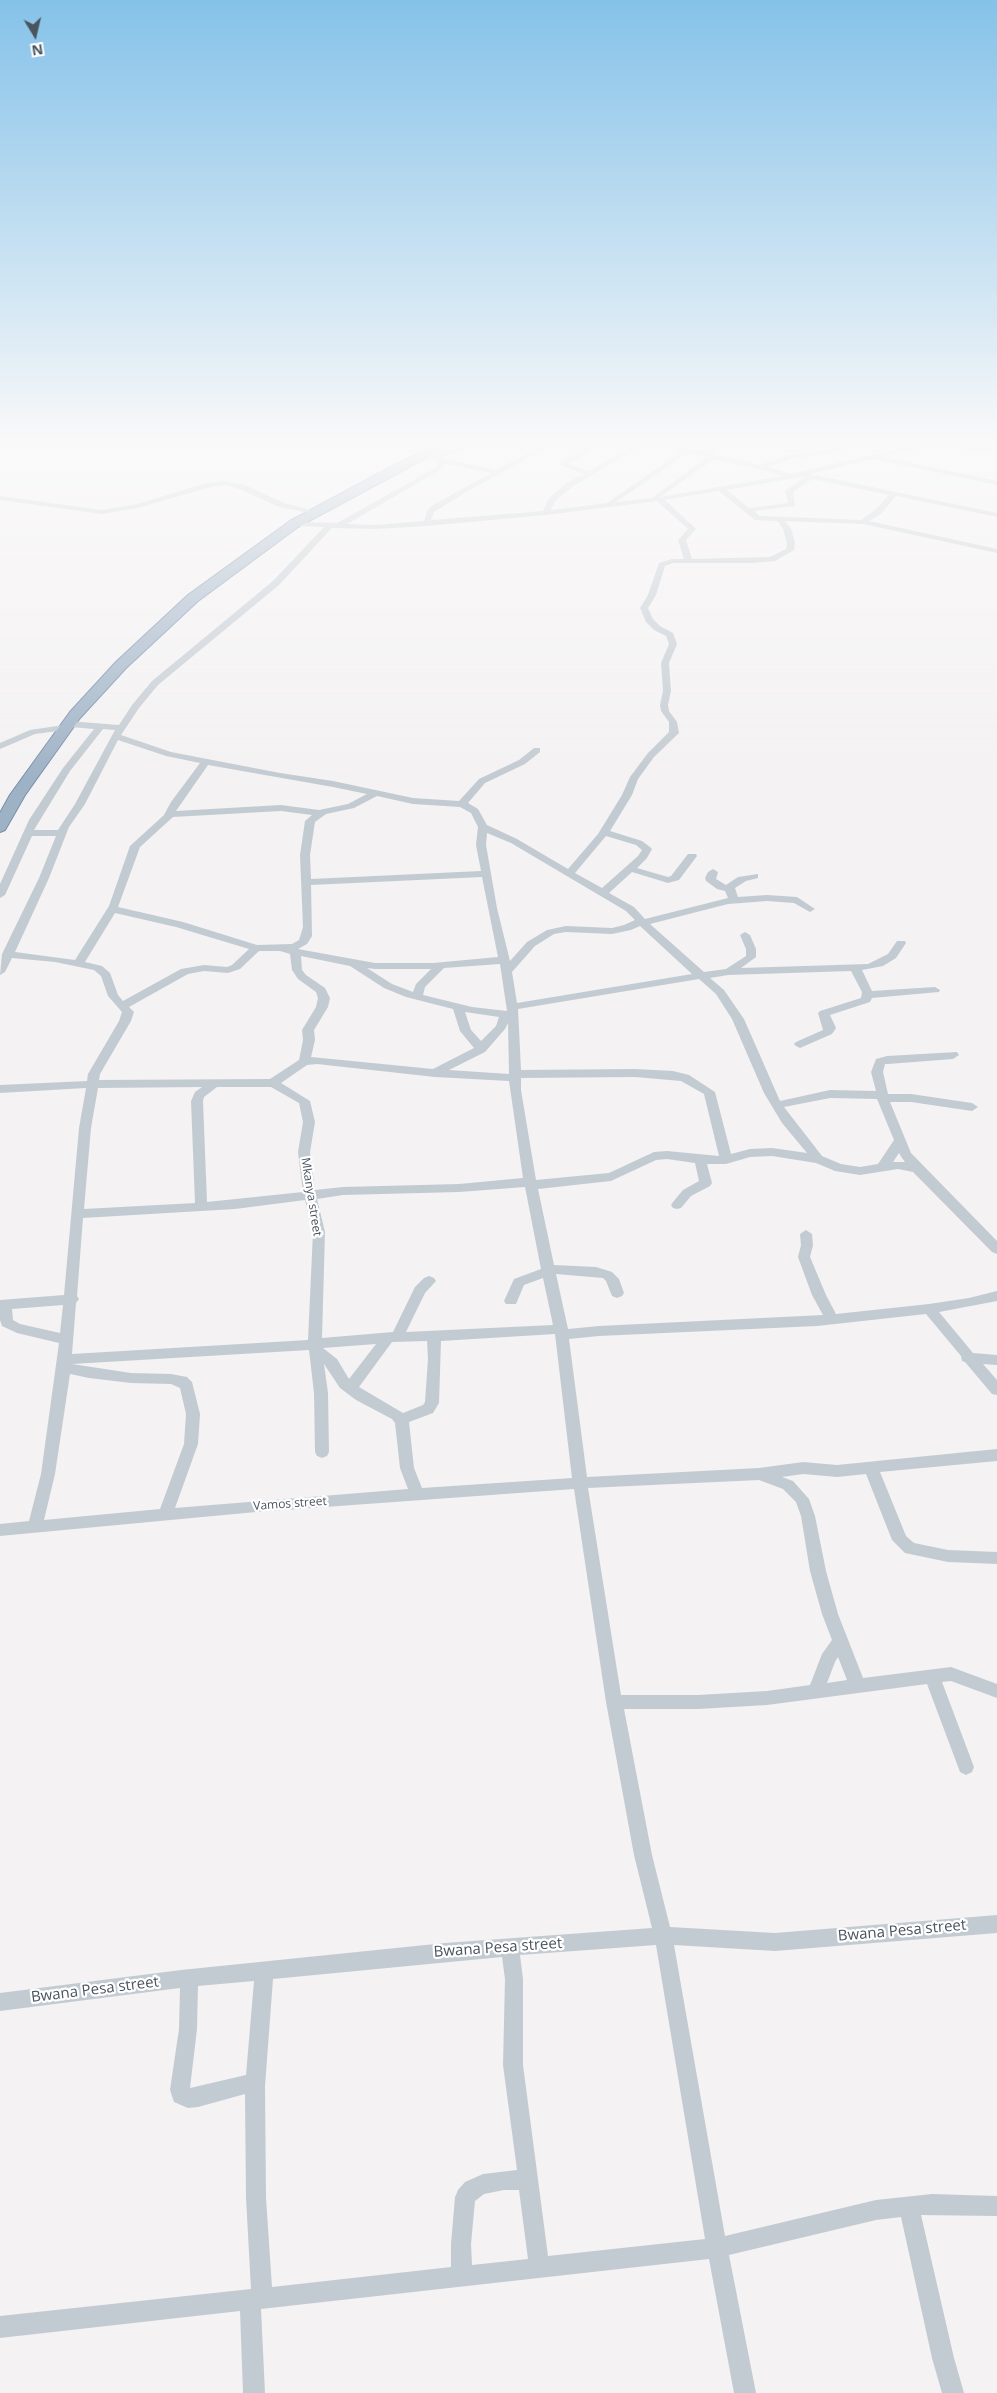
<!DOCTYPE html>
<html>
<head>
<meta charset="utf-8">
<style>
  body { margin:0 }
  #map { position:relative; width:997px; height:2393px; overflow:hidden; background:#f4f2f2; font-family:"Open Sans",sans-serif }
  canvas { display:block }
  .north { position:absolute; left:10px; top:10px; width:50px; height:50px; -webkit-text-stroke:4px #fff; paint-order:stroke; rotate:171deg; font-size:14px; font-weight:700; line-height:20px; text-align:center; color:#4a545f }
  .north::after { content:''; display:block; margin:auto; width:18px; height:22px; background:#4a545f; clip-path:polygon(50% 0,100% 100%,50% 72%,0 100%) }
</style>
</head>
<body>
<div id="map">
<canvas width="997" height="2393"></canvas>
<div class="north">N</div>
</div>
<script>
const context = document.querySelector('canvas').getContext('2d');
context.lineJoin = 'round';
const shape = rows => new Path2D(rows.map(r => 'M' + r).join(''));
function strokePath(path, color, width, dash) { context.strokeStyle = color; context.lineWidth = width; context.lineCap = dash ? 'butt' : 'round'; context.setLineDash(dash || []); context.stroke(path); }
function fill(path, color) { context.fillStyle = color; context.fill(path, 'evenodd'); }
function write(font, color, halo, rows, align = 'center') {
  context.font = font + ' "Open Sans",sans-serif'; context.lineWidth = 4.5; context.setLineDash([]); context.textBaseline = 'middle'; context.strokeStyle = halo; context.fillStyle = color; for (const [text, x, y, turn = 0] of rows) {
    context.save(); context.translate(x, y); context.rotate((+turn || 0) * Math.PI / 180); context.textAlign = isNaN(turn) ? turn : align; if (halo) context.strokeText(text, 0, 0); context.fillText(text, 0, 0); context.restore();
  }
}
const trunk = shape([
  [436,445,450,445,298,527,198,601,126,668,80,718,25,795,5,830,0,832,0,813,10,795,70,712,116,662,188,595,290,521,387,469,436,445]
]);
strokePath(trunk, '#768eaa', 2);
fill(shape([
  [462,445,471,445,441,458,496,470,544,445,552,445,468,491,434,512,431,520,543,511,549,498,566,483,584,474,560,465,560,463,591,445,599,445,568,464,589,471,635,445,643,445,572,487,555,501,551,510,607,503,682,451,662,445,674,445,705,452,719,445,727,445,712,454,760,465,790,455,835,449,841,445,848,445,839,452,791,459,768,467,791,474,916,445,928,445,883,457,997,481,997,485,874,459,810,474,997,513,997,517,896,496,881,514,869,521,997,549,997,553,863,524,785,521,791,529,795,543,794,550,775,561,752,563,673,563,665,566,656,595,648,608,653,619,660,626,673,633,677,644,669,663,671,691,668,705,669,711,677,722,679,733,654,757,638,779,632,795,610,831,642,841,650,847,652,849,647,858,637,868,668,877,671,876,688,854,696,854,697,856,679,880,668,883,632,872,609,893,634,907,645,919,728,898,725,891,717,889,706,881,705,878,708,872,713,869,718,872,716,879,726,885,738,877,758,874,758,878,746,881,735,888,738,897,767,895,797,897,815,909,810,912,794,903,767,901,728,904,650,924,704,972,726,969,746,956,746,949,740,935,745,932,750,935,756,949,756,957,741,968,868,964,888,954,897,941,905,941,906,943,896,958,883,966,862,970,872,991,935,987,940,990,939,992,872,998,870,1002,830,1015,836,1028,832,1034,800,1048,796,1046,794,1044,796,1042,823,1030,818,1013,820,1011,861,998,862,992,851,971,728,975,710,978,724,990,744,1019,780,1101,830,1090,876,1091,871,1072,876,1059,887,1056,957,1052,959,1055,953,1059,888,1064,885,1064,883,1072,888,1094,911,1094,972,1103,978,1107,972,1111,911,1102,890,1102,911,1153,997,1241,997,1254,992,1252,913,1172,898,1169,860,1175,835,1171,816,1163,772,1156,750,1157,726,1164,707,1164,712,1183,710,1186,691,1196,681,1208,677,1209,673,1208,671,1205,673,1202,683,1190,699,1181,695,1163,667,1159,656,1160,611,1181,538,1189,554,1265,596,1267,612,1272,619,1279,624,1293,622,1296,617,1298,612,1296,606,1281,603,1278,556,1274,568,1329,599,1326,823,1315,812,1295,798,1257,801,1245,800,1234,806,1230,812,1234,813,1245,810,1257,826,1295,836,1314,929,1304,969,1298,997,1291,997,1301,939,1312,973,1353,997,1355,997,1365,983,1364,997,1380,997,1395,992,1394,965,1362,962,1361,961,1356,926,1314,817,1326,599,1336,569,1339,587,1477,759,1468,803,1462,837,1465,997,1449,997,1461,880,1472,906,1536,914,1543,948,1550,997,1552,997,1564,948,1562,905,1553,892,1540,866,1474,837,1477,803,1474,782,1477,793,1481,809,1499,815,1516,826,1571,838,1614,863,1678,951,1667,997,1684,997,1698,951,1681,942,1682,974,1767,972,1772,966,1775,960,1772,927,1684,767,1705,698,1709,624,1709,652,1855,670,1927,775,1933,997,1915,997,1933,775,1951,674,1945,725,2236,876,2200,932,2194,997,2196,997,2216,921,2215,954,2358,964,2393,942,2393,932,2358,901,2217,876,2220,729,2255,756,2393,734,2393,709,2259,261,2309,265,2393,243,2393,240,2311,0,2338,0,2316,251,2289,246,2198,245,2094,198,2107,188,2108,174,2102,170,2090,179,2029,180,1988,0,2011,0,1993,181,1970,445,1943,652,1928,634,1855,606,1702,574,1489,256,1512,0,1536,0,1524,29,1521,41,1474,59,1343,17,1333,2,1326,0,1320,0,1300,64,1295,79,1128,86,1088,0,1093,0,1085,87,1081,88,1074,119,1021,122,1012,108,996,101,976,94,970,55,962,12,958,5,972,0,975,2,954,39,878,56,836,32,836,5,895,0,898,0,884,29,820,63,768,94,729,70,727,66,730,35,734,0,749,0,743,30,730,64,725,68,721,119,725,132,705,152,681,273,581,324,527,294,526,291,526,291,522,337,523,437,467,437,461,424,455,424,453,434,455,443,453,462,445],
  [688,453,707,457,652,498,616,502,688,453],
  [714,459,774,473,783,476,660,497,714,459],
  [445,464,491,473,433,505,427,511,424,521,375,525,347,524,442,469,445,464],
  [801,477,805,477,785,491,788,503,749,508,727,490,801,477],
  [812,479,889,495,875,510,861,520,760,516,754,511,795,506,793,492,812,479],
  [719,491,755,520,778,521,783,529,787,543,786,549,770,557,692,559,686,540,696,529,665,500,719,491],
  [657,501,688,529,678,540,684,559,672,559,659,563,648,595,640,608,646,622,654,630,666,636,669,644,661,663,663,691,660,705,661,711,669,722,669,732,648,753,630,777,622,795,598,834,568,869,517,839,487,825,478,809,468,803,485,783,525,764,540,752,540,748,534,748,519,760,479,779,459,801,413,798,333,781,280,773,171,752,121,735,139,708,158,685,279,585,332,528,375,529,426,526,546,515,657,501],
  [103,729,115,730,75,804,58,830,34,830,70,771,103,729],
  [118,740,166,756,200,763,171,802,164,815,130,846,109,906,75,960,15,952,49,878,69,827,85,804,118,740],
  [208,765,333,787,367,794,348,804,319,810,281,805,176,811,208,765],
  [377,796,413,804,460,807,471,813,478,827,476,845,481,871,311,879,310,855,315,822,326,814,354,808,377,796],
  [281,811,312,815,305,821,300,855,303,927,299,940,292,944,257,945,183,922,118,907,140,847,173,817,281,811],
  [487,833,511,843,626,911,635,920,624,925,612,928,566,926,547,930,527,942,510,961,497,908,486,845,487,833],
  [606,836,636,845,642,850,638,856,602,888,575,873,606,836],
  [482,877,498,957,433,963,375,963,298,949,307,944,312,936,311,885,482,877],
  [115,913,176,927,249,949,232,965,227,967,204,965,181,969,123,1001,118,995,110,973,102,966,85,962,115,913],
  [640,926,692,974,517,1003,512,972,535,946,554,934,566,932,612,934,631,930,640,926],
  [259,951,280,951,290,954,292,970,298,979,316,992,318,998,316,1007,302,1030,303,1040,299,1060,270,1079,99,1080,100,1074,131,1021,134,1012,129,1007,188,974,204,971,228,973,240,969,259,951],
  [301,956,350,966,384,988,406,997,453,1009,460,1031,474,1048,433,1069,311,1057,315,1040,314,1030,328,1007,330,998,325,988,306,975,302,970,301,956],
  [500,964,507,1011,472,1007,423,995,425,987,444,968,500,964],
  [367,968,375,969,431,969,416,984,413,992,392,984,367,968],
  [699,979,716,994,732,1019,764,1093,782,1123,807,1153,772,1148,750,1149,731,1154,715,1092,689,1075,673,1071,635,1069,521,1070,518,1009,699,979],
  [465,1012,472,1013,499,1017,496,1026,481,1041,471,1030,465,1012],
  [508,1023,509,1074,449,1070,485,1052,505,1029,508,1023],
  [317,1064,435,1077,509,1081,523,1178,459,1184,343,1187,315,1190,310,1152,315,1122,310,1101,281,1083,307,1065,317,1064],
  [635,1077,681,1081,704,1094,719,1156,667,1151,654,1152,609,1173,536,1180,521,1090,521,1078,635,1077],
  [202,1087,195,1092,191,1101,195,1203,84,1209,91,1128,98,1088,202,1087],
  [217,1087,271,1087,299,1103,303,1122,298,1152,303,1192,207,1202,203,1101,204,1097,217,1087],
  [830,1098,877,1099,894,1140,878,1164,860,1167,841,1164,822,1156,784,1107,830,1098],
  [899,1153,902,1158,905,1162,893,1162,899,1153],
  [525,1187,541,1269,514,1279,504,1301,506,1304,516,1304,524,1285,543,1278,553,1325,406,1332,425,1293,436,1281,434,1278,429,1276,424,1278,415,1287,393,1332,322,1338,325,1232,317,1199,343,1195,459,1192,525,1187],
  [305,1200,313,1232,308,1340,72,1354,76,1303,79,1299,77,1296,83,1218,235,1209,305,1200],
  [63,1305,60,1333,20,1324,13,1320,12,1309,63,1305],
  [555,1334,572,1478,422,1488,414,1468,409,1422,433,1413,439,1403,441,1341,555,1334],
  [427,1341,428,1359,425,1402,423,1405,403,1413,359,1387,392,1342,427,1341],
  [376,1344,349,1379,337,1359,323,1348,376,1344],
  [309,1350,314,1393,315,1452,317,1456,322,1458,327,1456,329,1452,328,1393,324,1364,340,1388,356,1400,392,1419,395,1423,400,1468,408,1489,175,1508,198,1444,200,1414,192,1382,187,1377,171,1374,131,1373,72,1364,309,1350],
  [70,1374,89,1378,131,1383,171,1384,180,1388,186,1414,184,1444,160,1509,44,1520,55,1474,70,1374],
  [759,1480,783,1489,796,1502,801,1516,810,1571,822,1614,832,1640,822,1654,810,1685,767,1691,698,1695,621,1695,588,1488,759,1480],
  [838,1657,847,1680,827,1683,835,1662,838,1657],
  [656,1945,705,2239,548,2256,523,2065,523,1979,520,1955,656,1945],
  [502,1957,505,1979,503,2065,517,2170,483,2174,465,2182,458,2190,455,2197,451,2244,451,2267,272,2287,266,2198,265,2086,273,1979,502,1957],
  [254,1981,246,2075,190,2088,197,2029,198,1986,254,1981],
  [504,2190,519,2190,528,2259,472,2265,471,2244,475,2201,484,2194,504,2190],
  [952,445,997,449,997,453,955,447,952,445],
  [226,481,245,485,284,503,319,512,315,514,279,507,239,489,226,485,211,487,138,508,102,514,0,500,0,496,102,510,137,504,207,483,226,481]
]), '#c3cbd2');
fill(trunk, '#9eb2c6');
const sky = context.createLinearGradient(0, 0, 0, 780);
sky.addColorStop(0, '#85c2e9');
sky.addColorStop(0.57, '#faf9f9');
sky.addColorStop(1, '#faf9f900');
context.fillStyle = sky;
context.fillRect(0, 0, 997, 780);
write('12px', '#4a545f', '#fff', [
  ["Mkanya street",311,1197,81],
  ["Vamos street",290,1504,-4]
]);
write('15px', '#4a545f', '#fff', [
  ["Bwana Pesa street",902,1931,-5],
  ["Bwana Pesa street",498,1948,-4],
  ["Bwana Pesa street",95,1990,-7]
]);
</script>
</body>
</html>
